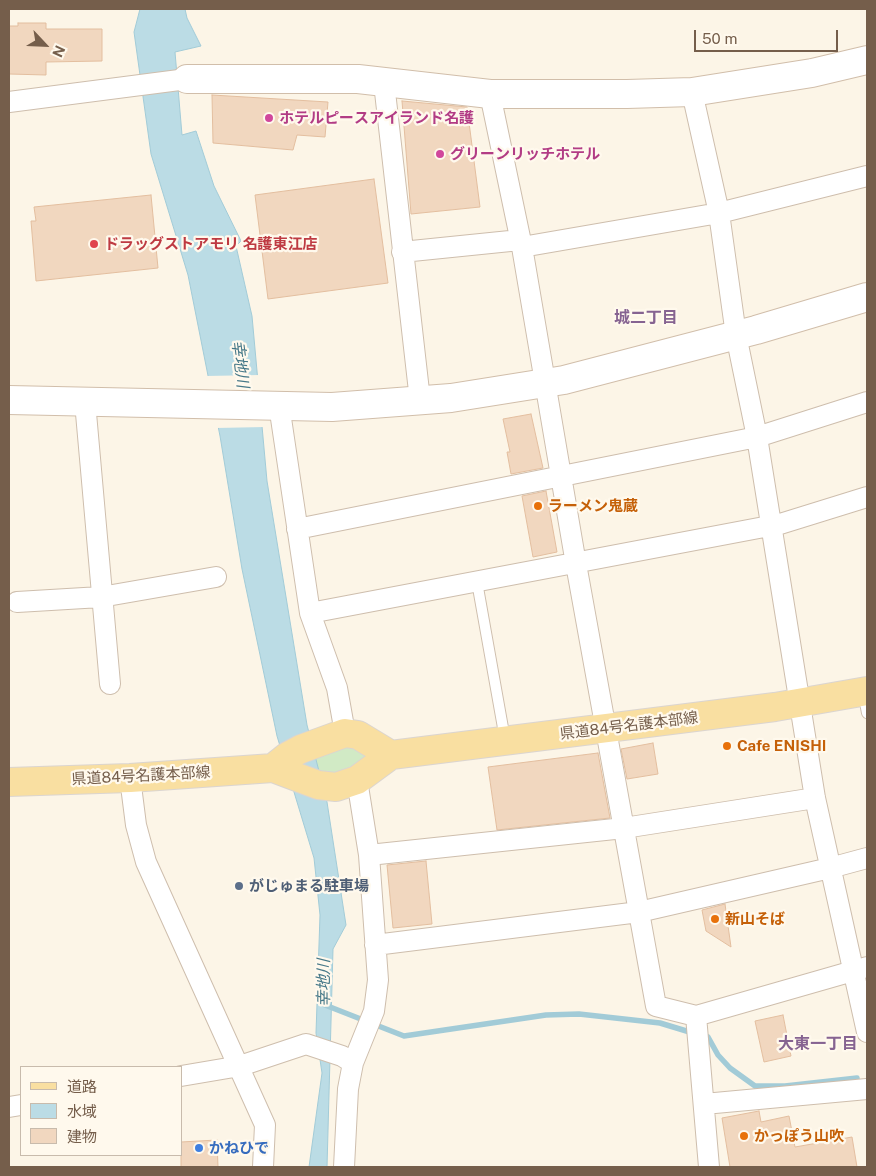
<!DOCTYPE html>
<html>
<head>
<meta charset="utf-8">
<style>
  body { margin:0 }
  #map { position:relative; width:876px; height:1176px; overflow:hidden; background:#fcf5e7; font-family:"Public Sans","Noto Sans JP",sans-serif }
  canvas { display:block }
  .frame { position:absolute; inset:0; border:10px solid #755e4b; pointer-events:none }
  .legend { position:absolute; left:20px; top:1066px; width:162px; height:90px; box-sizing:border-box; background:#fff9ed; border:1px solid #c8bbac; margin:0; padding:6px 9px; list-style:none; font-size:15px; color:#755e4b }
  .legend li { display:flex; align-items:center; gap:10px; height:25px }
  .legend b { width:25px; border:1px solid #c8bbac }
  .north { position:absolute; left:20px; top:20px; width:50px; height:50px; -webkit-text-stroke:4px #fff9ed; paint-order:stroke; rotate:115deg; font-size:14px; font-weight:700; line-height:20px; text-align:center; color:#755e4b }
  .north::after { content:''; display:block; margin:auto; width:18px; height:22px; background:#755e4b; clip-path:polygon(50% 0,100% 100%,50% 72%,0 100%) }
  .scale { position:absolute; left:694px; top:30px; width:144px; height:22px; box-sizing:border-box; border:2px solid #755e4b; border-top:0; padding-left:6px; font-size:15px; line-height:18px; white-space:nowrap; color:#755e4b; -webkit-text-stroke:4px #fff9ed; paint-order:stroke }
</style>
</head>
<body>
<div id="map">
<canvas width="876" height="1176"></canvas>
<div class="frame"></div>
<ul class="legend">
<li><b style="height:6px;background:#f9dfa1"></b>道路</li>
<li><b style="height:14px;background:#bbdce5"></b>水域</li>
<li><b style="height:14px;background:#f1d7bf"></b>建物</li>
</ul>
<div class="north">N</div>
<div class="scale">50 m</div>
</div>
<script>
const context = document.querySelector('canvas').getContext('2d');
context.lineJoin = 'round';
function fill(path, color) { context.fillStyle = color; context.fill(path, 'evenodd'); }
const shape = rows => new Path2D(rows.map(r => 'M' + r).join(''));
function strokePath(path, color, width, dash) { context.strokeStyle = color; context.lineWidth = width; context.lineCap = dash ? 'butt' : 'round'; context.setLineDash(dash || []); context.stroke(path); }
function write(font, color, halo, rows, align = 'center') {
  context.font = font + ' "Public Sans","Noto Sans JP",sans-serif'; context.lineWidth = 4.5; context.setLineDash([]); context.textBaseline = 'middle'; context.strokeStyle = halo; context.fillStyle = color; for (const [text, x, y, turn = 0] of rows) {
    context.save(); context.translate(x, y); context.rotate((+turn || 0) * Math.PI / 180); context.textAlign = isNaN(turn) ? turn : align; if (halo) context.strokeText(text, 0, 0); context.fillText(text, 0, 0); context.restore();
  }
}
fill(shape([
  [340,740,371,755,361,769,317,778,308,753]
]), '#d1eac5');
const water = shape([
  [140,9,185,9,187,18,201,46,175,52,182,135,196,131,214,186,241,241,236,246,252,316,267,481,307,725,327,802,346,925,333,949,327,1167,309,1167,322,1073,316,1033,320,915,314,858,277,736,242,569,220,436,188,275,151,154,134,32,140,9]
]);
fill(water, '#bbdce5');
strokePath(water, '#a2cbd7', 1);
fill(shape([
  [260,375,265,427,216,428,206,376]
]), '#fcf5e7');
strokePath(shape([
  [325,1005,404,1036,546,1015,579,1014,660,1023,693,1033],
  [701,1035,708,1037,718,1055,730,1068,755,1086,785,1086,857,1078]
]), '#a2cbd7', 5.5);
const building = shape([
  [18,23,46,23,46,29,102,29,102,61,46,62,46,75,9,74,9,26,18,26,18,23],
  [212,95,328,102,325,137,297,135,293,150,213,143,212,95],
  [402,101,467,107,480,207,411,214,402,101],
  [374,179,388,283,268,299,255,195,374,179],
  [151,195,158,268,36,281,31,221,36,221,34,207,151,195],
  [531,414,543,468,511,474,507,452,510,452,503,419,531,414],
  [546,491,557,552,533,557,522,496,546,491],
  [653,743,658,774,627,779,621,749,653,743],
  [598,753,610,818,497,830,488,767,598,753],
  [426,861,432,924,393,928,387,865,426,861],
  [725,904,731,947,706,931,702,910,725,904],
  [783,1015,791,1056,764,1062,755,1021,783,1015],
  [759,1111,761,1122,789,1116,795,1147,852,1137,857,1167,730,1167,722,1118,759,1111],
  [217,1140,218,1167,181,1167,181,1142,217,1140]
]);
fill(building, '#f1d7bf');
strokePath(building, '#e3be9f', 1);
const lane = shape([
  [477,582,505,739],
  [863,692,867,713]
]);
const street = shape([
  [384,83,420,400],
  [692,92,719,213,736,335,757,437,815,798,867,1032],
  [490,94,522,247,576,564,656,1006,696,1016,867,967],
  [9,102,187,79],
  [522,247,719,213,867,176],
  [402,252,520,240],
  [85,402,110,684],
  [279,405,310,613,337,688,345,733],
  [297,529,757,437,867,402],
  [17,602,101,597,216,577],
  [310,613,780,524,867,497],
  [130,778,136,825,146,862,265,1125,263,1167],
  [369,855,624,828,815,798],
  [375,945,639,912,830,868,867,858],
  [696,1016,709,1167],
  [181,1076,240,1066,306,1044,342,1056,353,1063],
  [704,1104,867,1089],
  [9,1107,21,1105],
  [344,1167,348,1089,353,1063,374,1011,378,980,369,855,357,780]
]);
const secondary = shape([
  [187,79,358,79,490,94,627,94,692,92,812,73,867,60],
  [9,400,332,407,451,398,564,380,756,330,867,297]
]);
const primary = shape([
  [273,768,288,756,301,749,345,733,358,735,391,755],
  [9,782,130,778,273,768,318,785,336,787,357,780,391,755,775,707,867,691]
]);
strokePath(lane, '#cebead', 12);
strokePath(street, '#cebead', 22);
strokePath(secondary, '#d1beaa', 30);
strokePath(primary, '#dbd5d0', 30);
strokePath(lane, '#fff', 10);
strokePath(street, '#fff', 20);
strokePath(secondary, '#fff', 28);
strokePath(primary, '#f9dfa1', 28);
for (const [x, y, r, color] of [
  [269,118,5,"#d1479c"],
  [440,154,5,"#d1479c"],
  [94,244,5,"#e0444e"],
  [538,506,5,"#e8710a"],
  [727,746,5,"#e8710a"],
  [239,886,5,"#5c6f8a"],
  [715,919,5,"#e8710a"],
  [744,1136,5,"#e8710a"],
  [199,1148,5,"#3f7fe0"]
]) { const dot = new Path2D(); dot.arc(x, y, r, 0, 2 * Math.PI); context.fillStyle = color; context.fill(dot); strokePath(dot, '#fff9ed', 2); }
write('bold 15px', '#b23c85', '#fff9ed', [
  ["ホテルピースアイランド名護",279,118],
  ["グリーンリッチホテル",450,154]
], 'left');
write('bold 15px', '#be3a42', '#fff9ed', [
  ["ドラッグストアモリ 名護東江店",104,244]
], 'left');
write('bold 15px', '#c56008', '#fff9ed', [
  ["ラーメン鬼蔵",548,506],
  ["Cafe ENISHI",737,746],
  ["新山そば",725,919],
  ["かっぽう山吹",754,1136]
], 'left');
write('15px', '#755e4b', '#fff9ed', [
  ["県道84号名護本部線",629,726,-7],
  ["県道84号名護本部線",141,776,-3]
]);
write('bold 15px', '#4e5e75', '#fff9ed', [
  ["がじゅまる駐車場",249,886]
], 'left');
write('bold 15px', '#366cbe', '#fff9ed', [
  ["かねひで",209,1148]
], 'left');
write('bold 16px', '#866391', '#fff9ed', [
  ["城二丁目",646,318],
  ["大東一丁目",818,1044]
]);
write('italic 16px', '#467888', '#fff9ed', [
  ["幸地川",240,364,83],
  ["幸地川",324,983,-90]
]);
</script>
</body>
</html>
